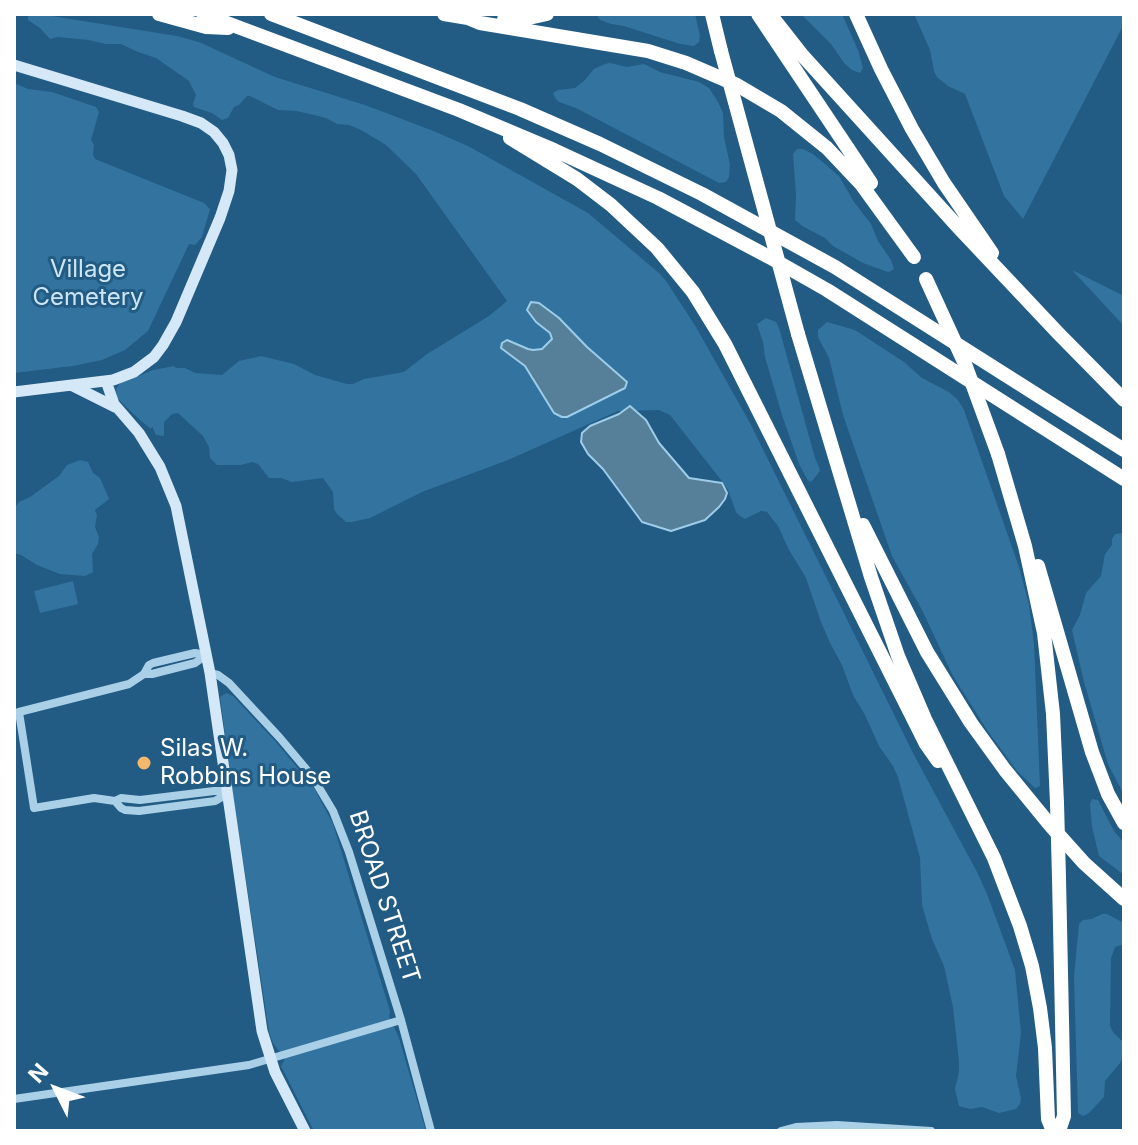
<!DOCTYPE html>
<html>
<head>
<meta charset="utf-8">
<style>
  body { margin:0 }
  #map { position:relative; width:1138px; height:1145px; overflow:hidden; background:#225b83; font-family:Inter,sans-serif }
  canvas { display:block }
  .frame { position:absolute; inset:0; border:16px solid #fff; pointer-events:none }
  .north { position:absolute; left:16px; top:1049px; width:80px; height:80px; -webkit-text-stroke:6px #225b83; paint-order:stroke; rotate:312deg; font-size:22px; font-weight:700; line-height:32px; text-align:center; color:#fff }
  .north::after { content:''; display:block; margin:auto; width:28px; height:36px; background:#fff; clip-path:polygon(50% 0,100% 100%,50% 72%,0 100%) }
</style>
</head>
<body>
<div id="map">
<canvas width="1138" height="1145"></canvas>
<div class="frame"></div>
<div class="north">N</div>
</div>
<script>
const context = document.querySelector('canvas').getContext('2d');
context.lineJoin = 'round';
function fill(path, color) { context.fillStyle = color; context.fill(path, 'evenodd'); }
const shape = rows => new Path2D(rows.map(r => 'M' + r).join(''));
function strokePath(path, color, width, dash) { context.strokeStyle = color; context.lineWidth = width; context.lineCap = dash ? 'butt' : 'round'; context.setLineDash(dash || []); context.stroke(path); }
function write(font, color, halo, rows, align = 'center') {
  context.font = font + ' Inter,sans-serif'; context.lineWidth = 6; context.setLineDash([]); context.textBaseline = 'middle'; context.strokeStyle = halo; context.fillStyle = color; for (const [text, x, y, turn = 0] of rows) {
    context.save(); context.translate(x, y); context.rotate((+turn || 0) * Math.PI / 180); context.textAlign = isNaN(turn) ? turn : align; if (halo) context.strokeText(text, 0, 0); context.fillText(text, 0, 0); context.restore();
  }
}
fill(shape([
  [28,14,39,14,177,36,199,42,275,77,365,105,431,130,468,146,588,213,659,273,666,281,696,327,750,423,914,755,977,872,987,894,1015,970,1021,1033,1016,1076,1021,1098,1020,1104,1016,1109,999,1113,982,1107,970,1109,959,1106,955,1089,959,1072,959,1061,953,1007,944,966,932,939,922,905,920,858,898,777,893,766,879,746,865,715,853,695,842,665,830,643,821,622,806,578,788,548,778,526,767,512,761,511,745,519,740,516,736,512,728,490,721,480,670,415,659,410,618,411,508,460,422,492,370,518,352,522,346,522,337,514,334,509,333,492,323,478,292,482,281,478,269,478,258,464,252,462,241,465,217,465,210,458,209,447,203,436,178,413,172,414,164,422,164,436,156,435,152,426,151,429,140,420,117,398,116,389,121,381,134,378,153,370,174,366,176,368,185,368,195,373,222,375,239,361,261,356,294,364,315,375,347,384,353,384,364,379,404,372,427,354,489,316,507,301,416,174,386,145,361,130,349,125,337,124,326,118,297,111,278,110,250,96,247,96,239,105,234,107,228,118,222,120,212,113,194,107,193,104,196,95,189,81,156,58,138,52,121,44,106,44,88,40,58,37,50,39,40,28,28,20],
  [513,341,528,350,533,350,542,349,550,341,581,341,587,347,554,413,525,366],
  [596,14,695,14,700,36,699,42,694,46,680,44,624,26,611,24,600,20],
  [801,14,842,14,858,50,863,68,860,73,852,70,844,63,831,44],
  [914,14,1124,14,1124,24,1023,219,1004,196,965,94,948,86,937,77,934,71,930,50],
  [610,63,627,67,644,64,660,72,699,82,709,88,718,102,723,113,724,137,730,165,729,177,726,182,719,183,576,108,559,102,555,98,553,93,558,90,575,88,584,81,594,69,605,64],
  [14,83,28,89,52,92,96,107,99,112,91,140,94,145,93,154,95,159,204,203,210,209,202,237,195,245,189,244,148,331,125,350,102,360,73,366,14,373],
  [797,149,803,149,813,154,839,176,854,202,871,224,878,241,891,260,894,269,891,271,888,272,863,263,833,246,825,238,804,227,795,220,796,195,793,154],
  [1072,270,1124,296,1124,326],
  [766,318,776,322,779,328,815,458,819,467,820,471,812,481,810,482,807,479,799,464,782,415,765,357,763,342,757,324],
  [827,322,855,330,904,362,922,378,949,392,958,400,964,410,1019,567,1029,605,1034,643,1040,786,1038,787,1035,788,1017,771,987,730,953,676,922,610,892,556,843,415,829,358,818,337,818,330],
  [80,460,88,462,93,473,100,478,109,499,95,510,97,515,95,527,99,537,98,544,92,554,93,572,85,576,60,574,37,565,21,555,14,553,14,509,19,502,30,497,59,476,67,465],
  [1124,533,1124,795,1108,764,1084,682,1072,630,1080,615,1086,593,1101,576,1105,554,1112,545,1112,539,1115,534],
  [73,581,78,604,40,613,34,591],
  [226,693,233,696,276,742,314,788,333,824,390,1011,389,1016,399,1038,426,1131,314,1131,281,1066,285,1059,273,1043,269,1032,232,787,220,697],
  [1092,799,1098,800,1114,831,1124,843,1124,875,1099,856,1092,827,1090,804],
  [1102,914,1107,914,1124,923,1124,947,1121,945,1115,947,1111,958,1110,1026,1113,1032,1124,1043,1124,1055,1120,1063,1105,1081,1104,1097,1089,1113,1083,1116,1078,1113,1074,978,1076,955,1079,924,1083,920,1092,919]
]), '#32749f');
const water = shape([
  [531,302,539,303,559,318,587,347,627,382,625,388,567,417,562,417,554,413,525,366,501,348,502,343,507,340,528,349,533,350,542,349,552,339,550,333,536,322,527,310,531,302],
  [630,406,646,420,659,443,689,478,722,483,727,493,725,499,719,507,705,520,671,531,642,522,603,469,588,454,581,442,582,433,590,426,619,414,630,406]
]);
fill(water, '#567f9a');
strokePath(water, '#9dcde9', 2);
strokePath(shape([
  [206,655,195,653,153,663,149,665,144,674,129,684,19,712,34,808,94,798,115,801,121,798,140,800,214,791,220,791,227,794],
  [210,673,218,675,229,683,280,738,312,776,333,811,349,852,401,1020,431,1131],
  [144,674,152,674,195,663,206,655],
  [115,801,121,808,125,810,139,811,215,801,227,794],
  [14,1099,249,1065,401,1020],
  [781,1131,796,1127,837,1125,931,1131]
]), '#aad0e8', 8);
strokePath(shape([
  [14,65,182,116,201,123,214,132,223,143,229,155,232,170,229,191,220,218,176,322,163,345,154,357,134,372,113,380,14,392],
  [106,381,114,404,139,433,160,467,176,506,210,673,262,1031,275,1072,305,1131],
  [73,386,115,407]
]), '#d4e8f7', 11);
strokePath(shape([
  [159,14,206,27,228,28],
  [203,14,459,110,554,150,658,198,769,257,827,290,1124,479],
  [271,14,520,109,600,144,702,194,835,267,1124,450],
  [444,14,468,18,480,23,648,51,686,63,737,85,781,111,827,148,861,184,914,257],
  [712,14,721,51],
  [758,14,871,183],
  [770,14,803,56,959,228,1058,333,1124,400],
  [856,14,881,69,912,129,944,183,992,253],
  [504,19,524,19,547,14],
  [510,138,577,179,611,205,657,248,693,292,725,344,926,744,938,761],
  [798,334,871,577,898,656,925,719,994,858,1020,926,1032,966,1040,1008,1045,1048,1048,1119,1053,1131],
  [998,454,1025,546,1044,633,1053,714,1057,803],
  [863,525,927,652,971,723,1005,770,1050,825,1084,863,1124,899],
  [1038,566,1092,752,1108,794,1124,823],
  [1059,878,1064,1116,1059,1131]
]), '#fff', 14);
strokePath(shape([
  [721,51,798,334],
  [926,279,965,364,998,454],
  [1057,803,1059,878]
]), '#fff', 14);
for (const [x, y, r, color] of [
  [144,763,8,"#f4b76c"]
]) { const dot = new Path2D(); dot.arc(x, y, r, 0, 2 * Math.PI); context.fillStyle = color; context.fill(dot); strokePath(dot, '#225b83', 3); }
write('24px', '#cde6f6', '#225b83', [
  ["Village",88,270],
  ["Cemetery",88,298]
]);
write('24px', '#fff', '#225b83', [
  ["Silas W.",160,749],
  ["Robbins House",160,777]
], 'left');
write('24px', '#fff', '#225b83', [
  ["BROAD STREET",384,897,72]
]);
</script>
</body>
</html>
